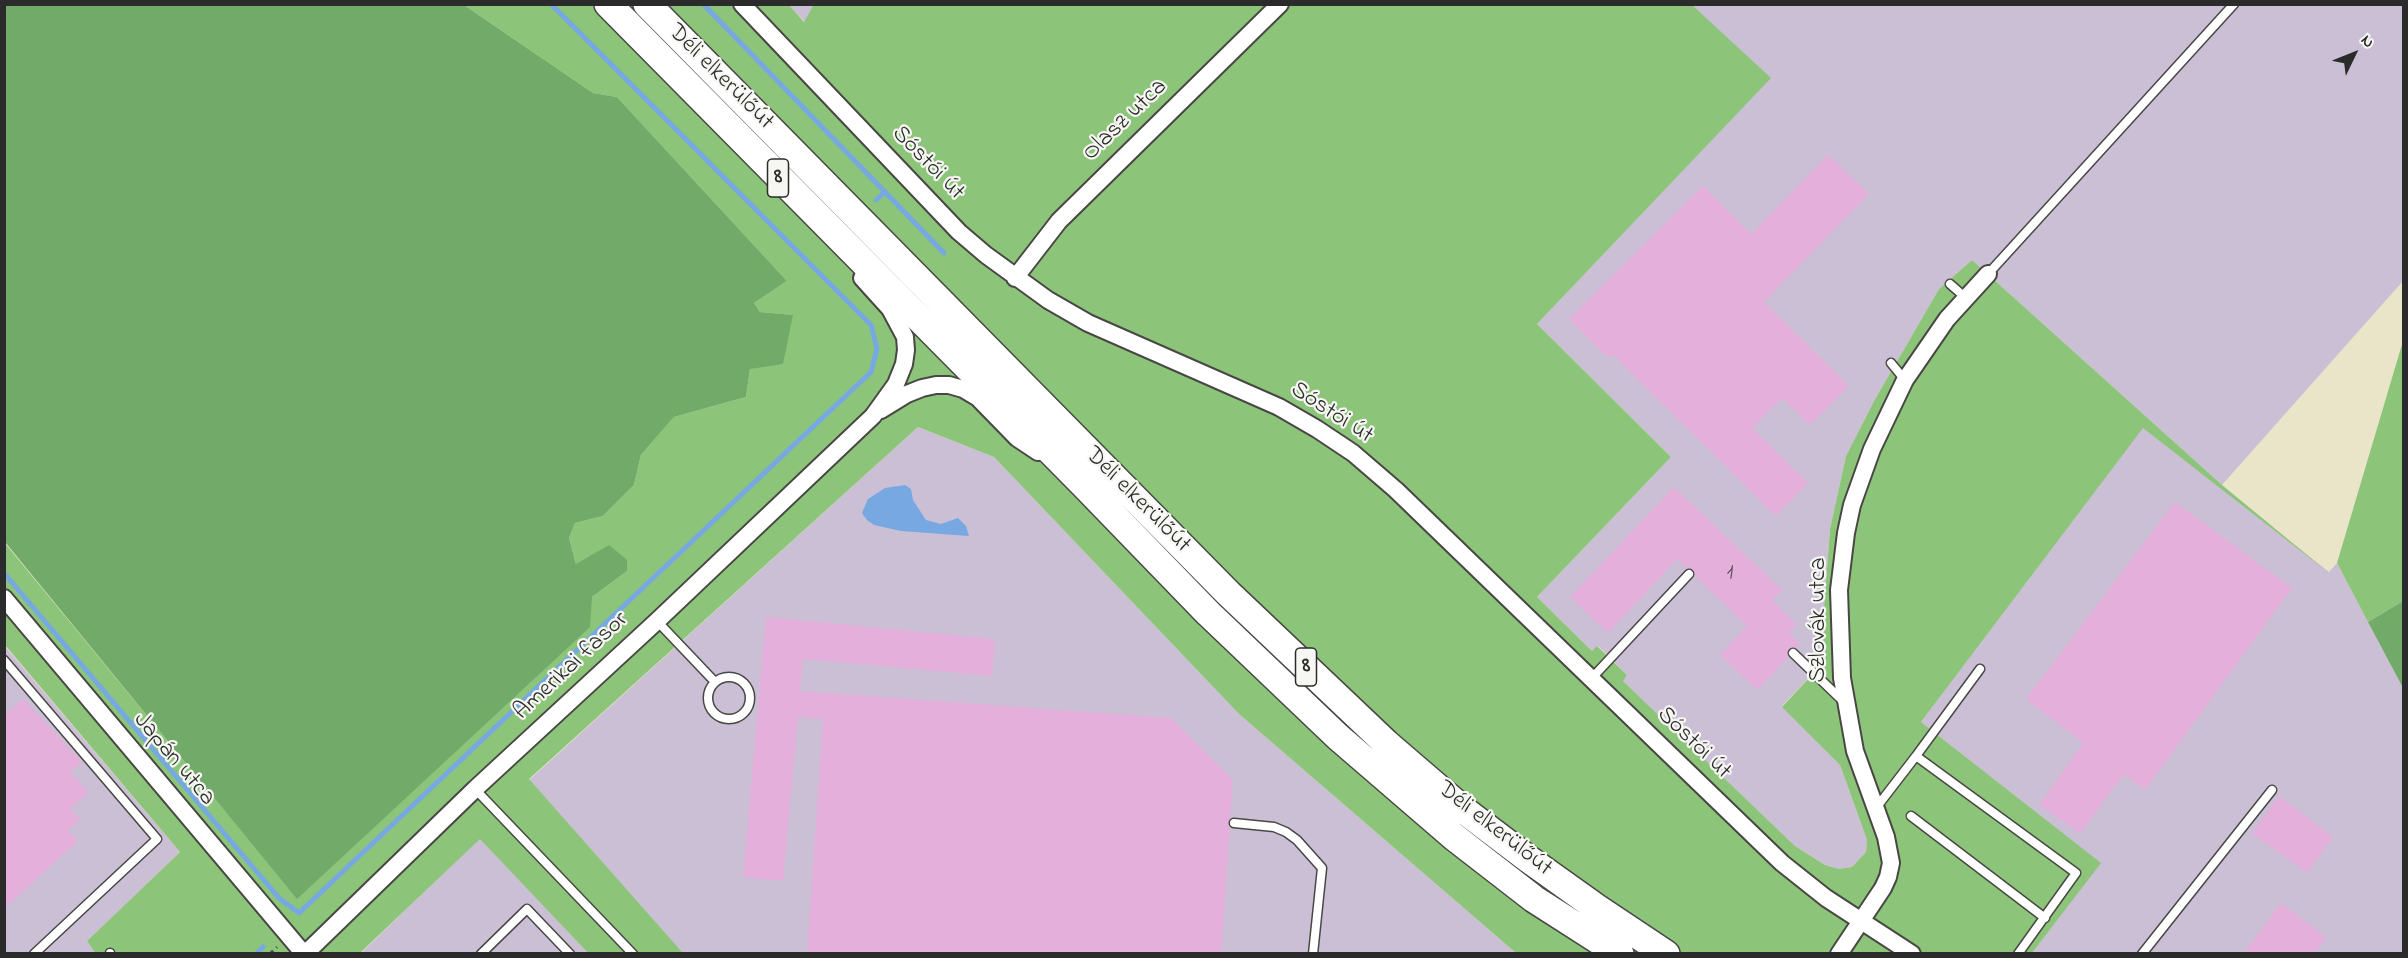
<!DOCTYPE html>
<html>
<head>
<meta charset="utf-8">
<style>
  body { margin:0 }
  #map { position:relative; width:2408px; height:958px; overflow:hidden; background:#eae5c9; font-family:"Indie Flower",sans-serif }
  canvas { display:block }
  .frame { position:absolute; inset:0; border:6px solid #2b2b2b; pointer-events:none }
  .north { position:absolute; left:2324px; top:24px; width:60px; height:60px; -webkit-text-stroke:4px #f6f6f2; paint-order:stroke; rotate:47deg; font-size:16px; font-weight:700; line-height:24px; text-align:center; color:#2b2b2b }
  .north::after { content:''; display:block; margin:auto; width:21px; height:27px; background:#2b2b2b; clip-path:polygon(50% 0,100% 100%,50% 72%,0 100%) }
</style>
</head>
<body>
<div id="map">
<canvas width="2408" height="958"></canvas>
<div class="frame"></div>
<div class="north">N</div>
</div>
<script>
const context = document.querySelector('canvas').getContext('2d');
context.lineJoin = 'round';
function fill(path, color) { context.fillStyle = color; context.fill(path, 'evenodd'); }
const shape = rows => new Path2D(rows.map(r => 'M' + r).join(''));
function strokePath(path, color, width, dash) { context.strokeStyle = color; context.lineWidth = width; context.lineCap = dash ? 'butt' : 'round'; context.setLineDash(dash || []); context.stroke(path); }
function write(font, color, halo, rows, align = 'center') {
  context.font = font + ' "Indie Flower",sans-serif'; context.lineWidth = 4.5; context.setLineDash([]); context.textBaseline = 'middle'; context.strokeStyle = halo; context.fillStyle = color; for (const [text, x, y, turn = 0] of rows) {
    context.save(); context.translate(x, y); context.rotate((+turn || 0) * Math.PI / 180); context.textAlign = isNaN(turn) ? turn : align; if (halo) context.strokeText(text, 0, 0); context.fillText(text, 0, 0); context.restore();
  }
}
fill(shape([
  [788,5,814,5,805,22],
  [1691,5,2403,5,2403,281,2222,485,1972,260,1939,289,1874,401,1846,456,1830,529,1824,608,1823,663,1782,706,1840,765,1867,840,1866,852,1852,867,1839,869,1825,865,1795,846,1622,680,1627,675,1598,646,1592,651,1537,597,1671,457,1537,324,1770,78],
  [918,427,994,457,1239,714,1516,953,683,953,529,780],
  [2143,427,2329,572,2337,563,2403,688,2403,953,2032,953,2100,863,1921,722],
  [4,645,180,852,87,941,96,953,5,953],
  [480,838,588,953,360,954]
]), '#cbbfd5');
fill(shape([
  [788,4,804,22,814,4,1691,4,1771,78,1537,324,1671,457,1537,597,1592,651,1597,646,1627,675,1623,681,1795,846,1825,865,1839,869,1852,867,1866,852,1867,840,1840,765,1782,707,1823,663,1824,608,1830,529,1846,456,1874,401,1939,289,1972,260,2222,485,2329,573,2143,428,1921,722,2101,863,2032,953,1516,953,1239,714,994,457,918,427,529,779,683,953,588,953,480,839,360,953,96,954,87,941,180,852,5,645,4,542,297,898,592,597,627,571,576,564,569,538,575,523,603,516,634,485,641,455,674,417,746,397,750,369,792,315,760,312,754,303,787,281,617,97,593,93,464,5],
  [2403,341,2403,601,2368,622,2337,563]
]), '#8cc579');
fill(shape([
  [4,5,464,5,593,93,617,97,787,281,754,303,760,312,793,315,783,364,750,369,746,397,674,417,641,455,634,485,603,516,575,523,569,538,576,564,609,545,627,560,627,571,592,597,590,627,297,899,5,542],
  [2403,601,2403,688,2368,622]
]), '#71aa69');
fill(shape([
  [905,485,911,489,913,500,926,520,941,524,958,518,966,526,969,536,901,531,874,525,867,520,862,513,868,499,885,488]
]), '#77a8e2');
strokePath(shape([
  [703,4,885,192,876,200],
  [885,192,944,253],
  [4,573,279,898,299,913,871,372,877,349,871,325,551,4],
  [256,954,263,947]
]), '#77a8e2', 5);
fill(shape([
  [1828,155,1869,194,1764,302,1849,386,1810,425,1782,398,1752,428,1808,483,1776,516,1612,354,1608,358,1569,319,1703,186,1751,234],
  [1674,487,1782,590,1772,601,1797,624,1789,633,1800,644,1797,648,1792,647,1788,649,1788,657,1757,690,1720,655,1747,626,1695,576,1694,570,1687,568,1677,559,1608,633,1570,597],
  [2175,502,2292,588,2145,790,2124,774,2080,833,2039,805,2083,743,2026,699],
  [766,617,995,639,992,676,803,659,800,691,1171,718,1233,780,1230,818,1228,823,1230,827,1221,954,807,954,823,719,798,717,783,881,743,877],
  [23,699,82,762,70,772,89,792,70,809,80,820,68,830,78,841,4,909,4,715],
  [2279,796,2333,837,2307,873,2252,833],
  [2281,903,2326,937,2314,954,2243,954]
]), '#e4afda');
const service = shape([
  [1988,274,2234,4],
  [1950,284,1966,298],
  [1891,363,1905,380],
  [657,621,715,682],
  [1793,653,1845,703],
  [4,660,157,839,34,954],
  '708 698a21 21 0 1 1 42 0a21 21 0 1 1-42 0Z',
  [1591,679,1689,574],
  [1916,756,1980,669],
  [475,789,633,954],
  [1876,808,1916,756,2076,873,2018,954],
  [1911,816,2045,918],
  [1234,823,1274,827,1286,832,1297,840,1322,868,1313,954],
  [110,953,110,954],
  [481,954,527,909,570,954],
  [2142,954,2272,790]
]);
const minor = shape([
  [742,4,959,232,986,255,1048,300,1088,323,1279,407,1317,429,1353,453,1396,490,1782,863,1826,898,1912,954],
  [1015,278,1059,221,1280,4],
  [881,410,907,394,922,388,936,385,949,385,963,389,978,398,1017,438,1038,452],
  [4,598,304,954],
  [305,954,475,789,657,621,873,416,896,384,904,364,906,350,905,337,890,309,862,278],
  [1839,954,1883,888,1888,877,1891,863,1886,837,1855,751,1842,678,1839,590,1846,533,1852,505,1872,449,1905,380,1947,319,1988,274]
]);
const primary = shape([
  [608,4,1083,484,1208,613,1338,737,1454,837,1534,899,1620,954],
  [647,4,1229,594,1386,743,1465,811,1527,858,1597,908,1666,954]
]);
strokePath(service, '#484743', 11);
strokePath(minor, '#484743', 20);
strokePath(primary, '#484743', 30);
strokePath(shape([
  [270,954,277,947]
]), '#484743', 3, [4.5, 4.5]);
strokePath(service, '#fff', 8);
strokePath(minor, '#fff', 16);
strokePath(primary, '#fff', 27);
write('21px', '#594c57', null, [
  ["1",1730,575]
]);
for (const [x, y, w] of [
  [778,178,21],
  [1306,667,21]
]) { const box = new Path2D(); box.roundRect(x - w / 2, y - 19, w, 38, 4.5); context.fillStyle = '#f6f6f2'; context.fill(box); strokePath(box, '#2b2b2b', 1.5); }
write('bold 22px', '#2b2b2b', null, [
  ["8",778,178],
  ["8",1306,667]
]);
write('24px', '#2b2b2b', '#f6f6f2', [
  ["Déli elkerülőút",720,78,45],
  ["Olasz utca",1126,121,-44],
  ["Sóstói út",927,164,46],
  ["Sóstói út",1331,414,33],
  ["Déli elkerülőút",1137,501,45],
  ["Szlovák utca",1820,620,-90],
  ["Amerikai fasor",572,667,-43],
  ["Sóstói út",1693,744,44],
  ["Japán utca",173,760,50],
  ["Déli elkerülőút",1494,830,38]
]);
</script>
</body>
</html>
